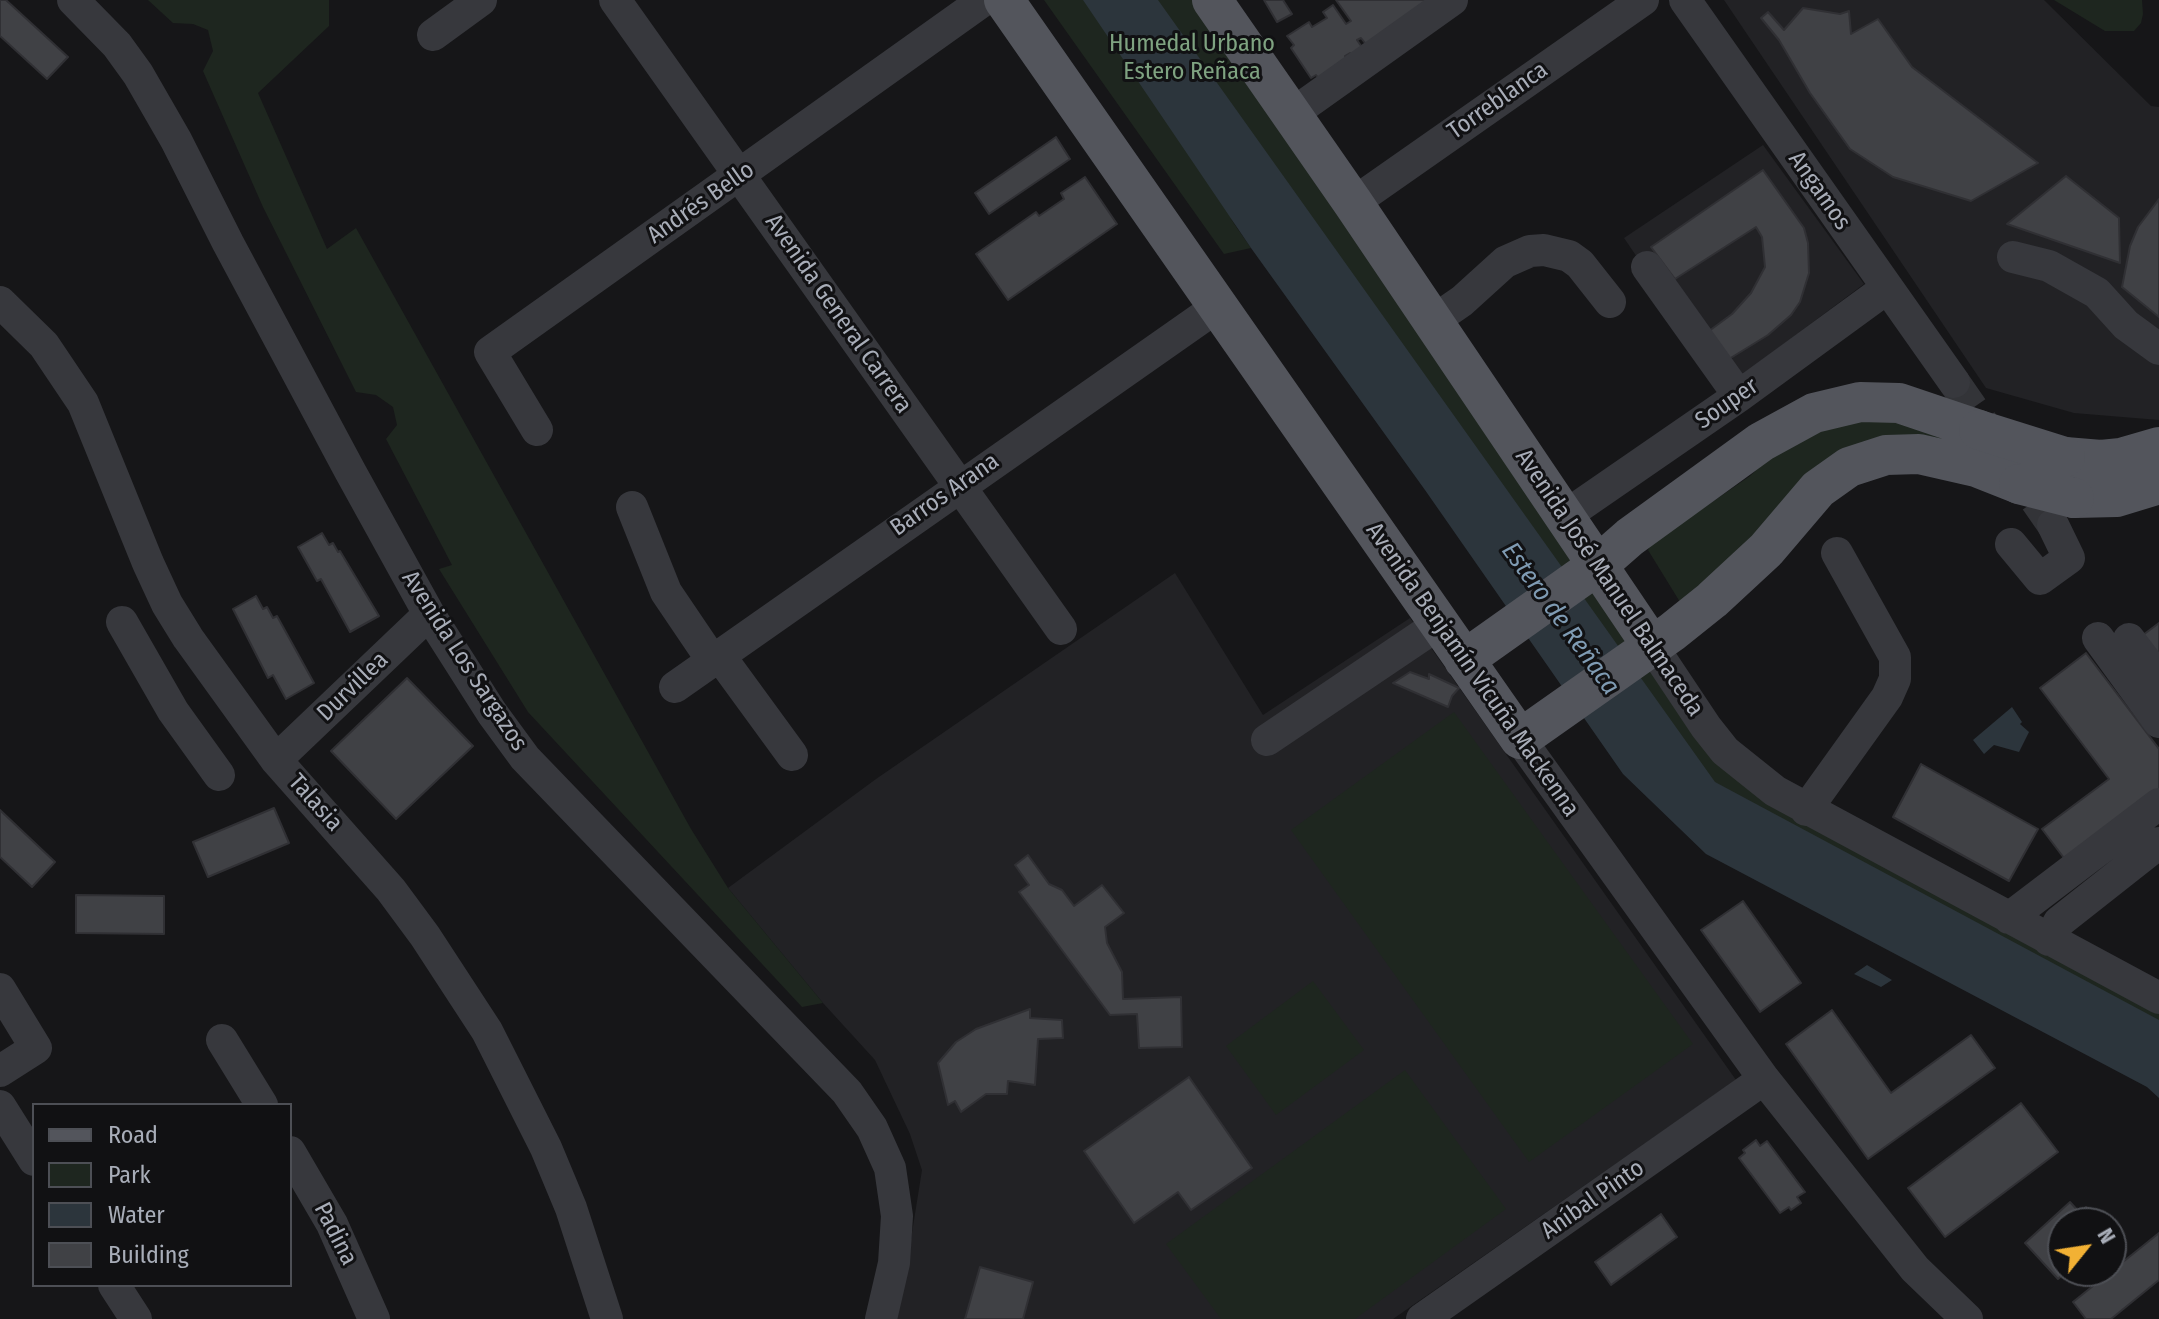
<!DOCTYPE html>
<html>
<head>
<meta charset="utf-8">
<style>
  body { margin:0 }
  #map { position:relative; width:2159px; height:1319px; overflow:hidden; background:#161618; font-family:"Fira Sans Condensed",sans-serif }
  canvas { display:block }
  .legend { position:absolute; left:32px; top:1103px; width:260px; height:184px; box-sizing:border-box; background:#111113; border:2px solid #4d4f55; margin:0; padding:10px 14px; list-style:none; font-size:24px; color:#a8adb8 }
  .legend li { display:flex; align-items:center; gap:16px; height:40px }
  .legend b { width:40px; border:2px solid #4d4f55 }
  .north { position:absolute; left:2047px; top:1207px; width:80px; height:80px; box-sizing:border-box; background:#111113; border:2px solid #4d4f55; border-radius:50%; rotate:60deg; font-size:22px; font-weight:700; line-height:32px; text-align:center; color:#a8adb8 }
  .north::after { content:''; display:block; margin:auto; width:28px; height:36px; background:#f2b134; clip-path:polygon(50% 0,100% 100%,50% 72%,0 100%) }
</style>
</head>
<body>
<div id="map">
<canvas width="2159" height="1319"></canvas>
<ul class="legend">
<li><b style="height:10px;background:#53555c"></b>Road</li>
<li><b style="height:22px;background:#1e261f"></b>Park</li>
<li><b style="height:22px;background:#2c353c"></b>Water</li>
<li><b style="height:22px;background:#404145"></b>Building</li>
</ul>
<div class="north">N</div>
</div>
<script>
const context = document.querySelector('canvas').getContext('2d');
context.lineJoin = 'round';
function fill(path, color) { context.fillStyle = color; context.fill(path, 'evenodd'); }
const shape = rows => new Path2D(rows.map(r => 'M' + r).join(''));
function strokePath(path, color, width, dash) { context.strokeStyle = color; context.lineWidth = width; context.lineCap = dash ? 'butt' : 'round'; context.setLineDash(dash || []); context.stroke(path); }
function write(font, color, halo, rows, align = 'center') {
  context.font = font + ' "Fira Sans Condensed",sans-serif'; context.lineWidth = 6; context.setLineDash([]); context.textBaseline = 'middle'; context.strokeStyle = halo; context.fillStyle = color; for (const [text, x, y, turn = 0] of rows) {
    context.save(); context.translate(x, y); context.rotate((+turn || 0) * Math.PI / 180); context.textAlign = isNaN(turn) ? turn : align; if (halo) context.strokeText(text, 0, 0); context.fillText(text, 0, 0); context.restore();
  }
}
fill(shape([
  [1724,0,2044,0,2151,106,2159,107,2159,420,2074,413,1986,388],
  [1763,145,1864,284,1726,387,1624,238],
  [1175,573,1263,715,1410,618,1736,1080,1393,1319,894,1319,911,1239,922,1170,910,1134,875,1060,823,1003,728,888,876,779]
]), '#222225');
fill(shape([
  [148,0,329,0,329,26,258,93,327,249,356,228,691,829,728,888,823,1003,802,1007,528,712,439,569,452,565,386,439,397,425,393,407,376,395,356,392,263,207,203,71,213,51,208,30,193,24,173,23],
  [1044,0,1215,0,1747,773,2159,999,2159,1075,1747,866,1230,218,1251,248,1224,254],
  [2054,0,2142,0,2143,14,2141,23,2134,31,2105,31],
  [1856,420,1899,420,1971,442,1918,440,1734,560,1680,602,1648,550,1651,544,1750,476,1779,448,1814,429],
  [1454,712,1693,1044,1529,1162,1291,830],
  [1313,981,1364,1050,1276,1115,1226,1046],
  [1405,1070,1506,1209,1355,1319,1221,1319,1166,1244]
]), '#1e261f');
fill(shape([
  [1083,0,1158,0,1715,782,2159,1020,2159,1098,2147,1087,1706,854,1623,774,1425,490,1251,248],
  [2012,707,2022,722,2020,724,2029,732,2019,752,1994,745,1984,754,1973,740],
  [1867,965,1892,980,1881,987,1854,974]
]), '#2c353c');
const building = shape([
  [0,0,6,0,68,57,47,79,0,36,0,0],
  [1264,0,1283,0,1292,14,1277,22,1264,0],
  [1336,0,1436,0,1369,48,1361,38,1357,40,1366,53,1355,61,1350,53,1345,56,1351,65,1322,83,1316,75,1311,78,1291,48,1294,45,1287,36,1309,22,1312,27,1327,18,1323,12,1333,5,1346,24,1351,21,1336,0],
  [1803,8,1840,14,1849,11,1851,34,1878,19,1912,67,2038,163,1971,201,1893,177,1850,149,1810,93,1779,40,1761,18,1768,12,1784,30,1803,8],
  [1056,137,1070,159,989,214,975,193,1056,137],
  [1763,170,1804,228,1808,243,1809,273,1800,302,1791,315,1768,335,1729,359,1709,331,1732,314,1751,293,1765,267,1762,237,1756,227,1675,279,1651,247,1763,170],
  [2066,176,2119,218,2120,263,2007,224,2066,176],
  [1085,177,1117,224,1008,300,976,254,1036,212,1039,216,1064,199,1061,193,1085,177],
  [2159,199,2159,317,2122,287,2130,246,2138,227,2159,199],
  [322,533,329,545,333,543,338,552,340,551,379,616,350,632,321,579,317,581,298,547,322,533],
  [256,596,263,609,267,607,273,618,277,616,314,683,286,699,273,675,268,678,233,609,256,596],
  [2159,623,2159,657,2143,635,2159,623],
  [2086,653,2159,749,2159,798,2070,866,2042,829,2109,779,2040,688,2086,653],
  [1410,672,1429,679,1429,674,1459,688,1452,696,1448,707,1393,683,1410,672],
  [407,678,473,746,396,819,331,751,407,678],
  [1921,764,2038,829,2009,881,1893,817,1921,764],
  [274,808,289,843,208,877,193,842,274,808],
  [0,810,55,862,32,887,0,857,0,810],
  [1028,855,1049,884,1062,890,1074,906,1102,885,1124,913,1105,927,1107,943,1122,972,1123,999,1181,997,1182,1047,1139,1048,1137,1014,1110,1015,1019,892,1029,885,1015,865,1028,855],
  [76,895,164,896,164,934,76,933,76,895],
  [1743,901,1801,983,1760,1012,1701,930,1743,901],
  [1030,1009,1030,1018,1062,1020,1063,1038,1038,1039,1035,1085,1008,1081,1007,1094,986,1094,961,1112,955,1101,948,1105,938,1063,956,1042,976,1029,1030,1009],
  [1832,1010,1891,1093,1971,1035,1995,1068,1868,1159,1786,1044,1832,1010],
  [1189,1077,1252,1168,1191,1210,1178,1192,1134,1223,1084,1151,1189,1077],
  [2021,1103,2058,1152,1945,1237,1908,1188,2021,1103],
  [1756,1140,1760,1146,1767,1141,1805,1192,1797,1197,1801,1203,1791,1210,1789,1207,1780,1213,1739,1158,1745,1153,1743,1150,1756,1140],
  [2070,1202,2080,1213,2086,1207,2100,1223,2063,1223,2063,1271,2067,1271,2058,1279,2025,1243,2070,1202],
  [1661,1214,1677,1237,1611,1285,1595,1262,1661,1214],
  [2159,1233,2159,1280,2111,1319,2086,1319,2073,1302,2159,1233],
  [980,1267,1033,1282,1023,1319,965,1319,980,1267]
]);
fill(building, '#404145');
strokePath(building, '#303034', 2);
strokePath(shape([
  [1954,382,2053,525]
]), '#333438', 32, [32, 16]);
strokePath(shape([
  [73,0,117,45,138,74,176,140,228,243,350,471,429,614,492,713,525,758,847,1092,872,1128,890,1168,897,1216,894,1263,881,1319],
  [615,0,1061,629],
  [1685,0,1954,382],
  [433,35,481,0],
  [1292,114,1452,0],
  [1353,203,1643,0],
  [2013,257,2049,266,2097,293,2126,325,2159,349],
  [1647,267,1739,396],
  [0,302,44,345,83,403,148,563,167,604,188,638,276,760,391,890,425,936,487,1031,546,1148,571,1208,607,1319],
  [1433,321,1462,301,1505,262,1530,251,1544,250,1569,256,1580,264,1610,302],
  [537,430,490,352,984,0],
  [632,507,666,592,712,660],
  [1565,516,1739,396,1887,288],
  [2011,544,2040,579,2069,558,2053,525],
  [122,622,173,711,219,775],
  [2098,638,2159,722],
  [2129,639,2159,679],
  [1652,646,1706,727,1725,751,1775,791,2159,998],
  [719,655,792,755],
  [675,687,1217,307],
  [1520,739,1764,1079,1915,1269,1967,1319],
  [1267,740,1439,624],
  [276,760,429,614],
  [1806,810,1887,697,1895,679,1895,657,1837,553],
  [2009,918,2159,804],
  [2049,940,2059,922,2159,843],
  [0,989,36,1048,0,1071],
  [222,1040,262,1105],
  [0,1106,34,1160],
  [290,1152,332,1224,374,1319],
  [114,1285,136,1319],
  [1422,1319,1764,1079]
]), '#37383d', 32);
strokePath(shape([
  [1004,0,1520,739,1672,632,1712,600,1766,550,1818,489,1849,467,1886,455,1919,454,1976,467,2019,484],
  [1212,0,1353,203,1652,646],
  [2065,457,2101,460,2121,458,2159,447],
  [2074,498,2117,497,2159,484],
  [1464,660,1598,565,1630,537,1761,442,1814,413,1860,402,1899,403,1979,430]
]), '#53555c', 40);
strokePath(shape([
  [1979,430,2065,457],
  [2019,484,2074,498]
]), '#53555c', 40);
write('24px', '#7fa381', '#111113', [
  ["Humedal Urbano",1192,44],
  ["Estero Reñaca",1192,72]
]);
write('24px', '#a8adb8', '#111113', [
  ["Torreblanca",1498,101,-35],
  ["Angamos",1819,191,55],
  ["Andrés Bello",701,203,-35],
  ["Avenida General Carrera",838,314,55],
  ["Souper",1727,404,-35],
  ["Barros Arana",945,495,-35],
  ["Avenida José Manuel Balmaceda",1609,583,56],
  ["Avenida Los Sargazos",464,661,57],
  ["Avenida Benjamín Vicuña Mackenna",1472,670,55],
  ["Durvillea",353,687,-44],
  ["Talasia",315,803,48],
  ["Aníbal Pinto",1593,1200,-35],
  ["Padina",335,1234,63]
]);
write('italic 26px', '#7f9bb3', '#111113', [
  ["Estero de Reñaca",1560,619,54]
]);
</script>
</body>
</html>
